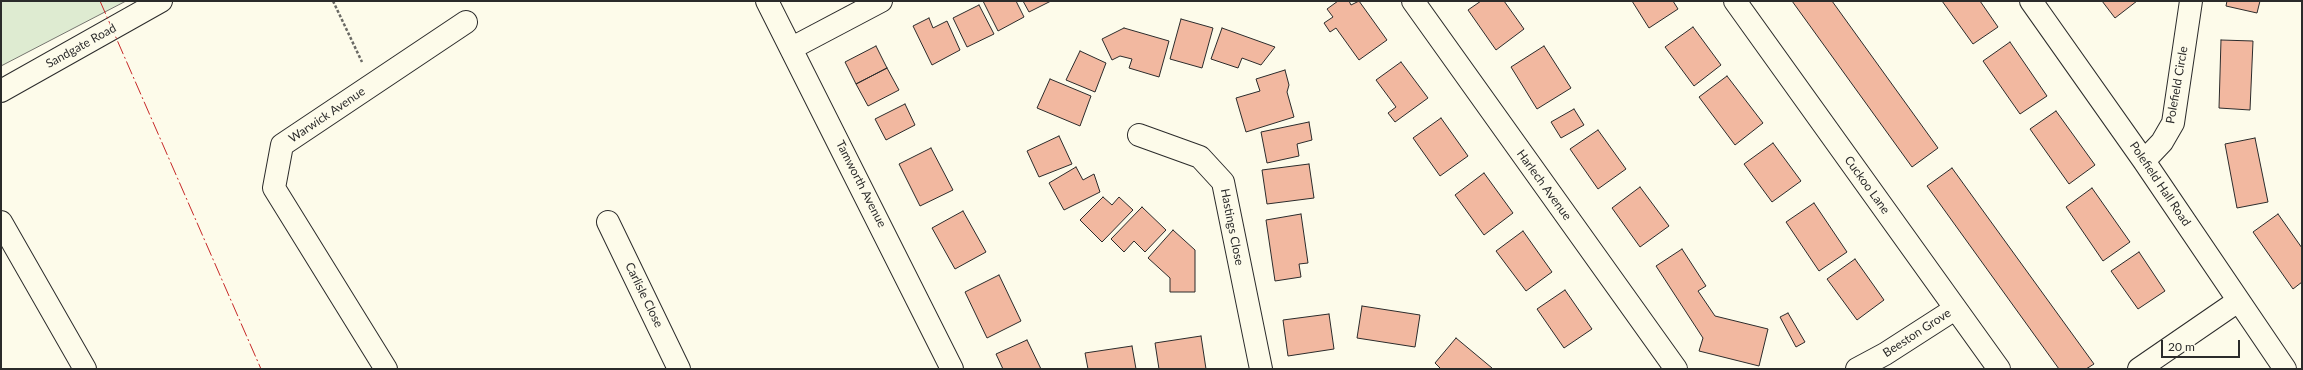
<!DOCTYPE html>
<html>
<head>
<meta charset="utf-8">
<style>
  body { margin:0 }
  #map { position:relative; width:2303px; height:370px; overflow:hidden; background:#fdfbea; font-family:Lato,sans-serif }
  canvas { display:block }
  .frame { position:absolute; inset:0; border:2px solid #2b2b2b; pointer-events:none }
  .scale { position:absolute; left:2161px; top:340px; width:79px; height:18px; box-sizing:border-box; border:2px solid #2b2b2b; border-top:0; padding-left:5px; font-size:12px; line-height:14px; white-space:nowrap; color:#2b2b2b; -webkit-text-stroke:3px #fdfbea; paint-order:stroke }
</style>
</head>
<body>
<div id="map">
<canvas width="2303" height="370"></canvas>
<div class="frame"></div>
<div class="scale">20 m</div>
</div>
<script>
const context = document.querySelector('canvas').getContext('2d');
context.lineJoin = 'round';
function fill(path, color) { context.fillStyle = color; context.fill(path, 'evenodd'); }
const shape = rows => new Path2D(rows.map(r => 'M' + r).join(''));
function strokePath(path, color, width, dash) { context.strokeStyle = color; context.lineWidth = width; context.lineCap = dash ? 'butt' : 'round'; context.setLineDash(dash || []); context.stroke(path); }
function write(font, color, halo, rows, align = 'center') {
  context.font = font + ' Lato,sans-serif'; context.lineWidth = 3; context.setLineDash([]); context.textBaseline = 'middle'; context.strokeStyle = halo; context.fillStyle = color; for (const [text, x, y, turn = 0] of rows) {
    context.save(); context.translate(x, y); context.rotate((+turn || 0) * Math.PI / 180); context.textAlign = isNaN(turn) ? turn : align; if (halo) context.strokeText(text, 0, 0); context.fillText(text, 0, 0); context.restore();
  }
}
const green = shape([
  [1,1,126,1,1,66,1,1]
]);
fill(green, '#deebd1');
strokePath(green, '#74746e', 1);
const building = shape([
  [983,1,1016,1,1024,17,998,31,983,1],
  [1023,1,1051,1,1029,12,1023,1],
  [1338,1,1349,1,1351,5,1359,1,1387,40,1359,60,1336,28,1330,32,1324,23,1333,17,1327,9,1338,1],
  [1481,1,1504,1,1524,29,1496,50,1468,10,1481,1],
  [1632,1,1673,1,1678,9,1649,28,1632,1],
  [1792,1,1832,1,1938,148,1912,167,1792,1],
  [1942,1,1980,1,1998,27,1973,44,1942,1],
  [2102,1,2137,1,2115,18,2102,1],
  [2227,1,2260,1,2257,13,2226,6,2227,1],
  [979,5,994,34,967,47,953,18,979,5],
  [929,18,933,28,947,21,960,50,932,65,913,26,929,18],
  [1181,19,1213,28,1202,68,1170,59,1181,19],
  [1693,27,1721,65,1694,86,1665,47,1693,27],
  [1124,28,1169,41,1159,77,1129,68,1132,59,1120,56,1112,60,1102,39,1124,28],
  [1222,28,1275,47,1261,65,1242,58,1238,68,1211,59,1222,28],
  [2221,40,2253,41,2250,110,2219,108,2221,40],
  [2010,42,2047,96,2020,114,1983,61,2010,42],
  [876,46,887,68,856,84,845,62,876,46],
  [1544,46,1571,88,1537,109,1511,67,1544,46],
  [1080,51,1106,63,1095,92,1066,80,1080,51],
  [1401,62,1428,98,1395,122,1388,113,1396,107,1376,80,1401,62],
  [887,68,899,90,868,106,856,84,887,68],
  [1285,70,1289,85,1287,92,1294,117,1246,132,1236,98,1260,91,1256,79,1285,70],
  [1727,76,1763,123,1735,145,1699,97,1727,76],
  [1050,79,1091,96,1080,126,1037,108,1050,79],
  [905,104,915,125,886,140,875,119,905,104],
  [1574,109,1584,125,1561,138,1551,122,1574,109],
  [2056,111,2095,165,2069,184,2030,129,2056,111],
  [1441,118,1468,156,1440,176,1413,138,1441,118],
  [1309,122,1312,140,1297,144,1299,156,1267,163,1261,132,1309,122],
  [1598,130,1626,169,1598,189,1570,149,1598,130],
  [1059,136,1072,164,1039,177,1027,151,1059,136],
  [2255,138,2268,202,2237,208,2225,144,2255,138],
  [1773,143,1801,181,1772,202,1744,164,1773,143],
  [931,148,953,190,920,206,899,164,931,148],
  [1309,164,1314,198,1267,204,1262,170,1309,164],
  [1076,167,1083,180,1094,174,1100,192,1064,210,1049,183,1076,167],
  [1952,168,2094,364,2086,369,2059,369,1927,186,1952,168],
  [1484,173,1513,213,1484,235,1455,195,1484,173],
  [1640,187,1669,226,1640,247,1612,208,1640,187],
  [2092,188,2130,242,2103,261,2066,207,2092,188],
  [1103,197,1112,205,1119,197,1133,210,1102,242,1080,220,1103,197],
  [1814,203,1847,252,1819,271,1786,222,1814,203],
  [1142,207,1166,230,1145,252,1134,241,1124,252,1111,239,1142,207],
  [963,211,986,252,955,269,932,228,963,211],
  [1301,214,1308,263,1299,264,1301,277,1275,281,1266,220,1301,214],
  [2278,214,2302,248,2302,282,2293,289,2253,232,2278,214],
  [1173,230,1195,250,1195,292,1170,292,1170,278,1148,258,1173,230],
  [1523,231,1552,272,1526,291,1496,251,1523,231],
  [1682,249,1706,286,1698,291,1715,316,1768,329,1759,366,1699,351,1703,338,1656,266,1682,249],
  [2139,252,2165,291,2138,309,2111,271,2139,252],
  [1855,259,1884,300,1857,320,1827,279,1855,259],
  [999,275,1021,321,987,338,965,292,999,275],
  [1565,290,1592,329,1564,348,1537,309,1565,290],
  [1362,306,1420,315,1415,347,1357,338,1362,306],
  [1788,313,1805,342,1796,347,1780,317,1788,313],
  [1329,314,1334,349,1288,356,1283,320,1329,314],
  [1201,336,1206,369,1159,369,1155,343,1201,336],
  [1456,338,1492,368,1491,369,1441,369,1435,363,1456,338],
  [1027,340,1041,369,1003,369,996,354,1027,340],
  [1132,346,1136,369,1088,369,1085,353,1132,346]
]);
fill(building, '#f2b8a0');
strokePath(building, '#2b2b2b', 1);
const street = shape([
  [767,1,952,369],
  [1413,1,1676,369],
  [1735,1,1999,369],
  [2031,1,2144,161,2285,369],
  [792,48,881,1],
  [1,91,161,1],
  [1139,135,1200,157,1223,182,1261,369],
  [2144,161,2162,142,2173,123,2191,1],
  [608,222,679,369],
  [386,369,274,188,282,145,466,22],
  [1857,369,1885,354,1955,309],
  [2139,369,2238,301]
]);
const highway = shape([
  [1,222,85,369]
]);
strokePath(street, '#2b2b2b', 24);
strokePath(highway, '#2b2b2b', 24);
strokePath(shape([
  [333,1,362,62]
]), '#6a6964', 2.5, [3, 2]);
strokePath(street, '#fdfbea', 22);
strokePath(highway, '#fdfbea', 22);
strokePath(shape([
  [100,1,261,369]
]), '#c62828', 1, [14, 3, 2, 3]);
write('12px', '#2b2b2b', '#fdfbea', [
  ["Sandgate Road",81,46,-29],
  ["Polefield Circle",2177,85,-80],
  ["Warwick Avenue",327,115,-34],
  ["Tamworth Avenue",861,184,63],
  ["Polefield Hall Road",2160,184,56],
  ["Harlech Avenue",1544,185,54],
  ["Cuckoo Lane",1867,185,54],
  ["Hastings Close",1232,227,79],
  ["Carlisle Close",644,295,64],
  ["Beeston Grove",1917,333,-33]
]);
</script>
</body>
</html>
